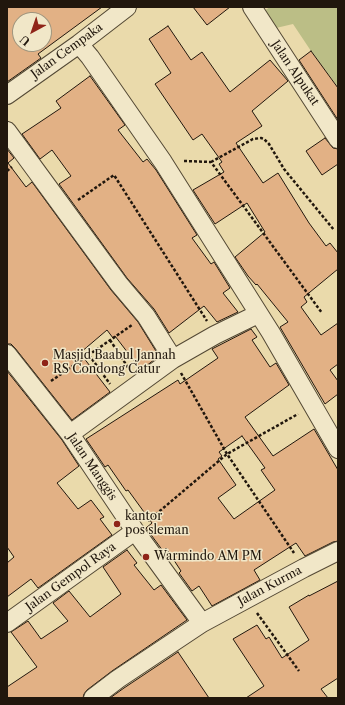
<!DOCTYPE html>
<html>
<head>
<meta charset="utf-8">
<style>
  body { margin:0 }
  #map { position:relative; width:345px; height:705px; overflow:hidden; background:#eadaab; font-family:"Libre Caslon Text",serif }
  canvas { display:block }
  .frame { position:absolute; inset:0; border:8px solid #21170d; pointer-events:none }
  .north { position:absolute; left:12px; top:12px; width:40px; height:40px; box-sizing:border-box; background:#f1e7c8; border:1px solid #9e947d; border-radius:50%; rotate:220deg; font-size:11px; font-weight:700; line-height:16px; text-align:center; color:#21170d }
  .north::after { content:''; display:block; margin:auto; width:14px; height:18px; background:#8f2418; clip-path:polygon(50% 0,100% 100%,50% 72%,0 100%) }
</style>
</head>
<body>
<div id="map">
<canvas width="345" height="705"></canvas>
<div class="frame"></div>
<div class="north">U</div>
</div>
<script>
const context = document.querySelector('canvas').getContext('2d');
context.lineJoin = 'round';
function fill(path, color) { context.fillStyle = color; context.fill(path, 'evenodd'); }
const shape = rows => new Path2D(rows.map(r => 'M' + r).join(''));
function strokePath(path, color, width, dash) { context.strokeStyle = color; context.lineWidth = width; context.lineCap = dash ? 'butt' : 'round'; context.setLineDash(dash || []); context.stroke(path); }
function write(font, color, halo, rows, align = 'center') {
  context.font = font + ' "Libre Caslon Text",serif'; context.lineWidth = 3; context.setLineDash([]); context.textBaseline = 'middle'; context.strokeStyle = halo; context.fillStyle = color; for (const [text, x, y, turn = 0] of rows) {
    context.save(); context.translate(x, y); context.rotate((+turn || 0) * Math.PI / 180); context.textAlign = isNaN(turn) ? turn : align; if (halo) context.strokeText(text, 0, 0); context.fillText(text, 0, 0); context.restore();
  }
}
fill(shape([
  [270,7,338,7,338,87,311,51,293,24,276,28,264,11]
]), '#bbbe86');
const building = shape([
  [7,7,102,7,38,54,41,58,7,82,7,7],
  [20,20,44,20,44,44,20,44,20,20],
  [193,7,230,7,207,25,193,7],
  [168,26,191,60,202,52,230,92,270,60,288,81,252,111,262,126,236,143,263,183,278,173,309,223,326,246,330,243,338,253,338,269,304,297,307,302,301,307,321,335,338,323,338,364,330,370,338,381,338,394,325,404,280,327,288,322,257,284,256,285,248,276,235,257,265,232,247,203,215,224,193,190,224,172,219,164,222,162,202,134,193,140,155,84,171,73,149,39,168,26],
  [311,51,338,88,338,120,299,60,311,51],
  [90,76,125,125,118,130,143,162,147,159,156,170,197,235,192,238,211,264,214,262,230,288,223,293,238,312,217,322,204,306,169,333,154,309,127,278,59,184,71,176,52,150,40,159,22,134,61,108,56,101,90,76],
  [325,138,333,148,338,149,338,164,322,175,306,151,325,138],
  [7,149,14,158,8,163,26,187,32,182,111,290,138,322,159,356,141,370,115,336,113,338,107,330,80,353,110,392,72,420,15,348,11,344,7,344,7,149],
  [251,329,257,337,252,340,270,367,276,363,289,385,245,417,273,456,314,429,338,470,338,541,333,542,305,556,296,543,254,570,260,580,212,606,199,586,192,591,179,573,181,571,166,548,163,551,146,528,152,523,128,490,126,491,108,465,105,467,86,439,178,380,180,384,218,358,212,349,251,329],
  [242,436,265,468,261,470,275,490,234,519,218,498,236,485,218,459,222,456,219,452,242,436],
  [7,371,62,440,79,466,57,483,78,509,91,500,104,517,100,519,112,535,38,588,31,579,7,597,7,563,14,557,7,547,7,371],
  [127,550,137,563,134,565,154,590,161,585,187,620,112,671,87,690,84,694,83,698,7,698,7,687,37,667,11,632,28,621,41,639,68,621,53,603,69,591,90,617,121,594,103,567,127,550],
  [338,581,338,678,321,689,328,698,246,698,264,686,233,639,257,625,266,639,269,637,282,658,309,640,289,607,309,595,309,596,338,581],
  [178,652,209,698,110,698,124,688,178,652]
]);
fill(building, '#e2b185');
strokePath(building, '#21170d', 1);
const minor = shape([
  [252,7,338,139],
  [79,44,90,57,163,162,271,333,338,449],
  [7,95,79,44,127,7],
  [7,131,119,284,146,316,173,359],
  [7,354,70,434,135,531,202,623],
  [70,434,173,359,215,335,258,314],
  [7,623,135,531],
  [93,698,118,679,202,623,304,568,338,551]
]);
strokePath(minor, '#534834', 20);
strokePath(shape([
  [184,161,211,162,322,313],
  [211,162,253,139,261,138,264,139,269,144,284,169,334,230],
  [7,171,12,167],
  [78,200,114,175,207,321],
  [110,340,129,369],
  [89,355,110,384],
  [181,373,227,454,294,553],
  [51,381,132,325],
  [148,521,227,454,298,414],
  [257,613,299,671]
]), '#21170d', 2.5, [3, 2]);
strokePath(minor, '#f1e7c8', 18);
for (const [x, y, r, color] of [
  [45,363,4,"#8f2418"],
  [117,524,4,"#8f2418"],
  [146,557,4,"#8f2418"]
]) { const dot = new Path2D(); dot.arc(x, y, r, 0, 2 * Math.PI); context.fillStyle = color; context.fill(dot); strokePath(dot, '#f1e7c8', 1.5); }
write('12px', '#21170d', '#f1e7c8', [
  ["Jalan Cempaka",67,51,-36],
  ["Jalan Alpukat",295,73,56],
  ["Jalan Manggis",92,467,56],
  ["Jalan Gempol Raya",71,577,-36],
  ["Jalan Kurma",270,586,-28]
]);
write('12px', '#21170d', '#f1e7c8', [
  ["Masjid Baabul Jannah",53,356],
  ["RS Condong Catur",53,370],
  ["kantor",125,517],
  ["pos sleman",125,531],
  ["Warmindo AM PM",154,557]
], 'left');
</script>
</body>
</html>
